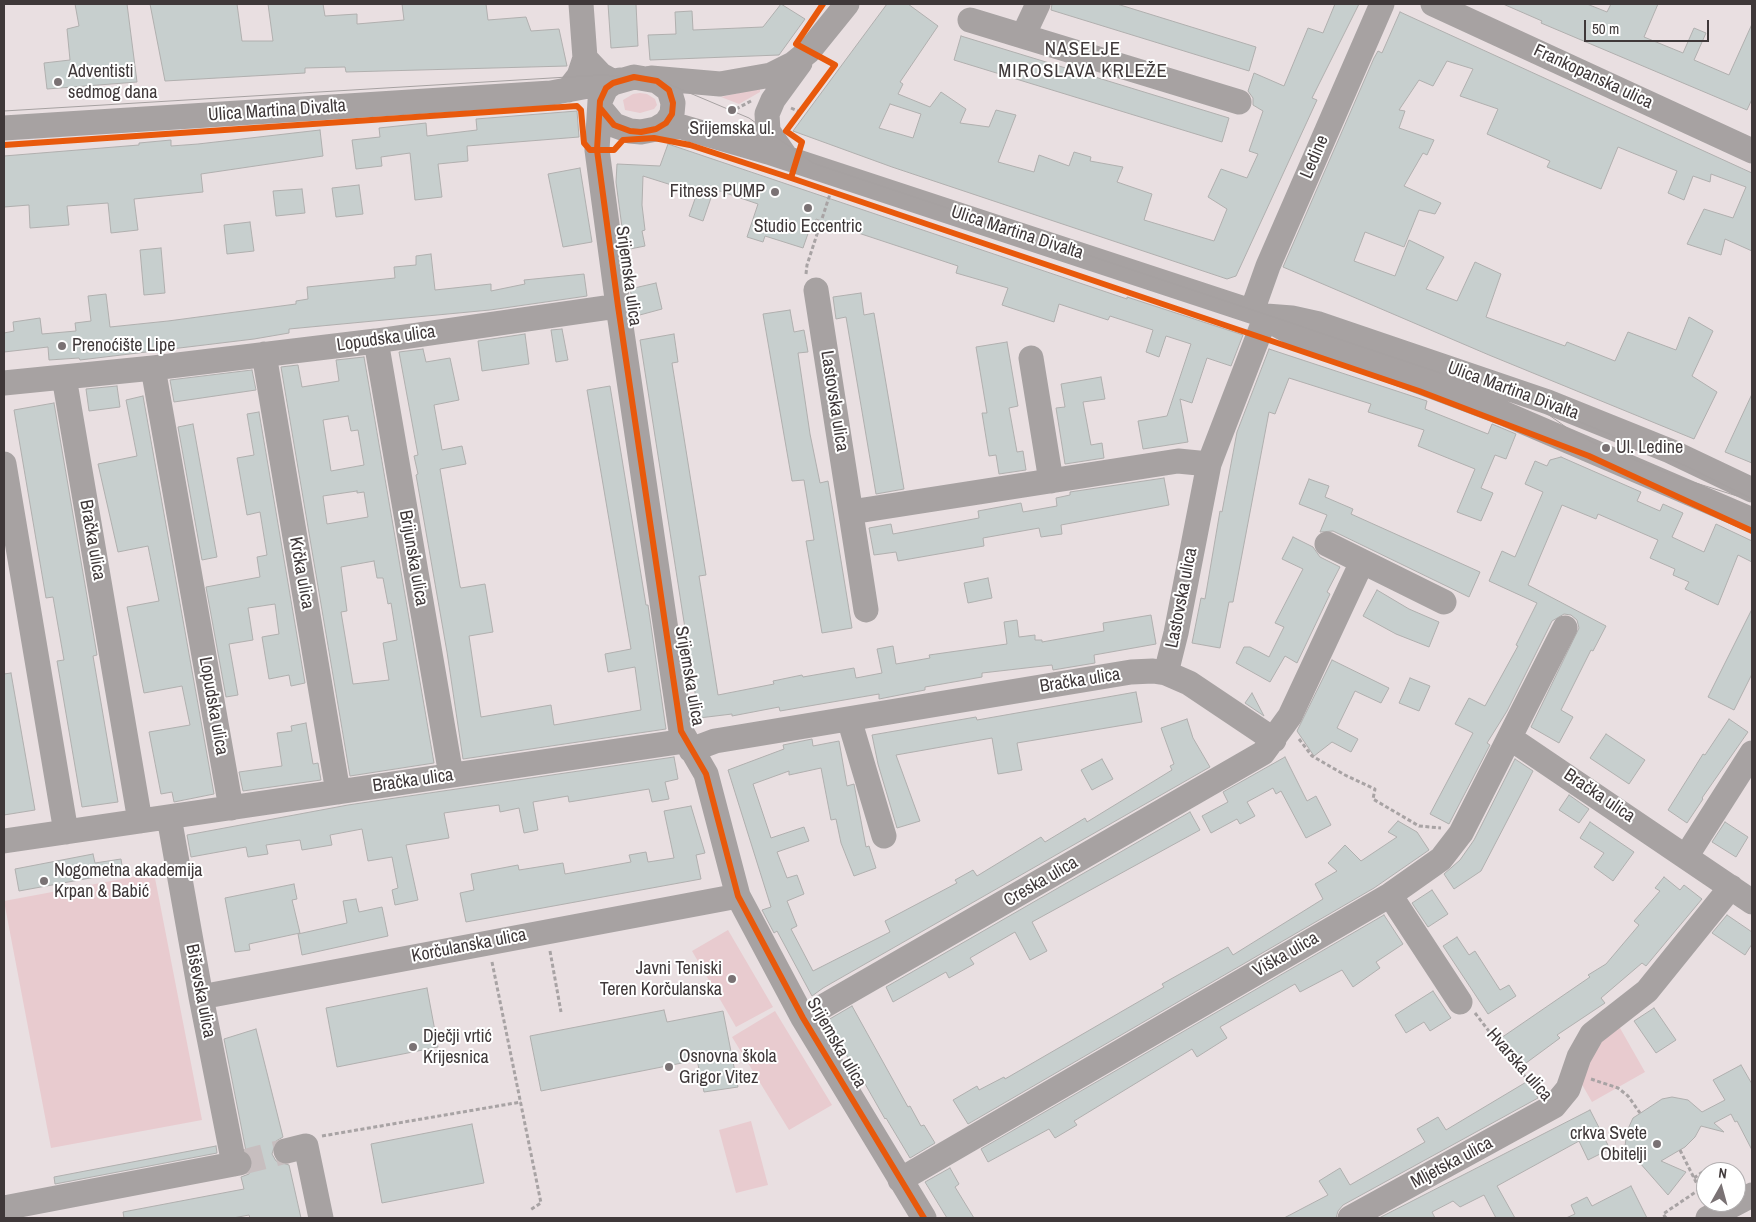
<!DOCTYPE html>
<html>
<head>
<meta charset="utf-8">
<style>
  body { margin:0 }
  #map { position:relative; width:1756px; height:1222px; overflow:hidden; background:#e9dfe1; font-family:"Archivo Narrow",sans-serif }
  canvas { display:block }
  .frame { position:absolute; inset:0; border:5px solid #3f3839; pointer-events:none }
  .north { position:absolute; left:1696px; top:1162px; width:50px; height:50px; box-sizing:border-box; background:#fff; border:1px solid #b2afb0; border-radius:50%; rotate:7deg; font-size:14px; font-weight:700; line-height:20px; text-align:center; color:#3f3839 }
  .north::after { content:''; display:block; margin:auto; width:18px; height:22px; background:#7a7274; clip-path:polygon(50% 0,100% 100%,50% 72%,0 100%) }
  .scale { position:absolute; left:1584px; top:20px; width:125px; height:22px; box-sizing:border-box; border:2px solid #3f3839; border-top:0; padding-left:6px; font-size:15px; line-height:18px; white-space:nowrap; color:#3f3839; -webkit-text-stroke:4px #fff; paint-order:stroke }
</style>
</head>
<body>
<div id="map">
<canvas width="1756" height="1222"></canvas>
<div class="frame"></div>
<div class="north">N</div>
<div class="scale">50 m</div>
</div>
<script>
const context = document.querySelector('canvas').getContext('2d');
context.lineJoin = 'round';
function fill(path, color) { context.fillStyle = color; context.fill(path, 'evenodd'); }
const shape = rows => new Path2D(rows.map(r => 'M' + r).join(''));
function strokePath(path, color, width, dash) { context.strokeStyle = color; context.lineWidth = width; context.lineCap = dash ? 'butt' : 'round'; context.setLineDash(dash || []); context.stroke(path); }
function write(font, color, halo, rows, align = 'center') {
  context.font = font + ' "Archivo Narrow",sans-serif'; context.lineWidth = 4; context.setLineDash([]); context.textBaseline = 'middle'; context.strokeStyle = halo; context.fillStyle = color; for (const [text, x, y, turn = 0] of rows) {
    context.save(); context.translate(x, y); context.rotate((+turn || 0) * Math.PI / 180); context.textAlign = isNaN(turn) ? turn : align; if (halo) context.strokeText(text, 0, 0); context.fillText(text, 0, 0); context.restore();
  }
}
fill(shape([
  [760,88,760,92,739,104,721,97],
  [640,93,647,94,655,99,657,105,654,109,640,113,625,110,623,100,633,94],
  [154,873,202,1120,51,1148,4,901],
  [728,930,773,1007,736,1027,692,951],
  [775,1011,832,1105,789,1130,732,1037],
  [1616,1021,1645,1072,1592,1102,1580,1081,1583,1060],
  [751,1121,768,1185,736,1193,719,1130]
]), '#e8cbcf');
const building = shape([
  [75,4,127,4,137,82,47,89,44,63,70,60,67,29,79,26,75,4],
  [150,4,237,4,242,41,273,41,268,4,323,4,325,16,357,14,357,24,404,20,402,4,486,4,488,20,526,17,531,31,559,29,567,66,346,72,345,67,305,68,305,73,165,81,150,4],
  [608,4,636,4,638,46,611,48,608,4],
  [781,4,805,19,779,55,650,60,648,35,676,34,675,12,692,11,693,30,763,27,781,4],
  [887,4,908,4,938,26,900,82,903,84,898,94,930,107,941,92,966,109,960,123,989,127,996,110,1016,115,998,162,1034,172,1039,155,1069,166,1074,152,1091,157,1090,161,1123,167,1117,182,1152,194,1144,220,1214,241,1227,209,1208,197,1221,169,1247,178,1258,154,1249,151,1263,111,1253,105,1253,98,1248,91,1254,73,1284,86,1308,28,1323,33,1335,4,1359,4,1312,98,1317,100,1236,276,1227,279,892,167,793,131,887,4],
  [890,104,921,114,913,138,879,128,890,104],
  [1052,4,1117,4,1256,47,1249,71,1051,10,1052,4],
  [1503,4,1587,4,1607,12,1611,4,1658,4,1644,37,1683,53,1694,28,1706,33,1694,60,1729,75,1752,24,1752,99,1747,110,1541,23,1542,21,1503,4],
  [1400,12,1752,173,1752,251,1725,239,1721,255,1687,244,1704,209,1733,218,1746,187,1711,174,1710,182,1693,176,1684,200,1668,193,1677,171,1618,147,1601,189,1547,167,1550,161,1487,134,1498,109,1460,96,1473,69,1447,61,1433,86,1419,80,1399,110,1405,111,1399,128,1434,140,1427,155,1423,153,1404,186,1441,203,1435,214,1419,210,1404,247,1365,232,1354,261,1395,276,1409,240,1444,257,1426,289,1457,301,1475,262,1501,274,1486,317,1565,346,1567,342,1615,361,1628,332,1676,350,1689,317,1713,331,1692,376,1717,392,1694,439,1489,355,1283,267,1374,58,1378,51,1382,53,1400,12],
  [961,36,1229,118,1222,142,954,60,961,36],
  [577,111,579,137,467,146,468,161,438,164,442,197,415,200,410,153,381,157,382,166,356,169,352,140,380,137,379,128,426,123,427,136,477,130,476,119,577,111],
  [320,130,323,156,201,174,203,192,134,199,138,230,111,233,108,203,67,206,69,225,30,228,29,205,4,207,4,156,139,145,139,143,171,140,171,146,198,144,320,130],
  [668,144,1127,299,1127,297,1243,335,1231,366,1207,358,1192,403,1180,399,1188,442,1143,449,1138,421,1167,416,1191,344,1166,336,1159,357,1146,352,1153,330,1110,316,1108,320,1059,304,1054,322,1002,305,1008,288,956,273,958,266,816,219,815,223,812,222,803,248,765,236,763,242,747,237,758,204,714,189,703,221,689,216,697,193,643,176,642,205,645,230,642,231,645,246,625,250,616,182,617,164,660,166,668,144],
  [580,168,592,242,563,247,548,174,580,168],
  [359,185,363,214,336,217,332,188,359,185],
  [302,189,305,213,276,216,273,191,302,189],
  [250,222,254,251,227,254,224,225,250,222],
  [161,248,165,293,144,295,140,250,161,248],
  [431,254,435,290,491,284,491,291,525,284,524,280,584,274,587,296,490,310,289,329,289,333,254,339,80,360,79,358,49,360,48,347,4,352,4,333,14,331,13,322,40,318,42,334,76,331,75,323,91,321,88,296,106,294,110,327,168,321,296,304,296,301,308,299,307,287,395,278,394,267,416,265,416,256,431,254],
  [656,283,662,309,636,316,630,289,656,283],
  [861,293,864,315,874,313,904,489,876,494,846,317,836,319,833,297,861,293],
  [790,310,794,332,804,330,808,352,798,353,810,434,820,483,828,481,852,628,822,633,806,541,814,540,804,480,792,481,763,314,790,310],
  [562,329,568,360,556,362,551,330,562,329],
  [525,334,529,364,482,371,478,341,525,334],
  [674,334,678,362,672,363,706,575,699,576,718,695,774,684,773,681,802,675,803,677,854,668,856,678,882,673,877,649,893,646,896,664,930,658,929,655,1007,644,1004,622,1017,620,1019,637,1035,635,1035,640,1042,640,1042,642,1104,631,1103,623,1151,615,1156,644,1094,655,1095,663,1053,670,1052,665,982,673,982,677,925,687,925,690,879,699,879,694,780,711,779,707,732,716,732,714,699,718,640,340,674,334],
  [1007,342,1018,406,1009,408,1017,452,1023,451,1026,470,999,474,996,455,989,456,982,413,987,413,976,347,1007,342],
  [423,349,426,362,450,358,459,400,434,405,442,450,462,446,466,464,440,469,460,586,461,588,485,584,493,632,469,636,481,717,551,705,554,725,641,710,635,667,608,672,605,654,631,649,587,390,610,386,646,605,648,605,666,729,463,759,447,652,416,475,418,474,414,456,418,455,399,352,423,349],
  [1269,349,1427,401,1425,409,1488,434,1492,424,1516,434,1506,459,1495,455,1481,488,1493,493,1481,521,1457,512,1475,469,1418,446,1424,430,1368,412,1371,404,1289,378,1275,414,1269,412,1233,602,1229,602,1220,648,1192,643,1201,598,1205,599,1220,511,1222,512,1237,432,1269,349],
  [364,357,434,763,350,776,281,367,298,365,302,387,339,381,336,360,364,357],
  [348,416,351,431,358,430,364,465,331,471,323,420,348,416],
  [357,491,357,493,364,492,368,517,327,524,323,496,357,491],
  [374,561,377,578,383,578,388,604,391,603,397,640,383,643,389,680,353,684,341,612,347,611,341,567,374,561],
  [252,370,256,390,174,402,170,380,252,370],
  [1101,377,1105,399,1083,402,1091,445,1102,443,1104,458,1065,464,1056,408,1065,407,1061,384,1101,377],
  [117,386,120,407,89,411,86,389,117,386],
  [1752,394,1752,463,1725,452,1752,394],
  [143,396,214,794,174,802,172,792,161,794,149,732,190,725,182,686,144,693,127,607,159,601,148,546,118,552,98,464,137,456,126,400,143,396],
  [54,403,97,655,93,656,118,802,82,807,57,661,64,660,53,597,46,598,14,410,54,403],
  [259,412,305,683,291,686,289,675,269,679,262,637,279,634,275,604,248,608,253,640,229,644,238,695,226,697,206,587,260,577,257,557,267,555,260,512,247,515,237,458,254,455,247,414,259,412],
  [193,424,217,557,202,560,178,427,193,424],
  [1561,457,1641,492,1637,501,1660,511,1663,504,1683,513,1672,537,1704,552,1716,524,1752,541,1752,562,1738,555,1718,605,1685,589,1689,582,1673,575,1675,569,1650,558,1658,540,1598,514,1596,519,1562,505,1528,585,1606,626,1593,651,1591,650,1561,710,1573,717,1559,743,1531,727,1579,628,1577,620,1571,615,1564,614,1552,621,1507,711,1487,743,1490,745,1449,824,1430,814,1473,733,1455,724,1469,698,1485,706,1518,646,1516,645,1537,603,1489,581,1502,551,1515,557,1543,492,1525,484,1535,461,1547,466,1550,460,1561,457],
  [1164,478,1169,505,1061,525,1062,534,1041,537,1039,528,983,538,984,546,898,561,896,552,874,555,869,528,891,524,893,534,979,518,978,511,1021,503,1023,512,1057,506,1056,498,1070,495,1070,492,1164,478],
  [1309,479,1329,486,1325,497,1353,509,1351,514,1480,572,1469,597,1333,531,1320,532,1327,515,1299,504,1309,479],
  [1293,537,1313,547,1320,557,1340,567,1327,592,1330,594,1297,663,1285,656,1270,682,1236,663,1244,647,1250,647,1269,657,1284,627,1275,623,1303,569,1282,559,1293,537],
  [988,578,992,598,968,603,964,583,988,578],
  [1377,590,1409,609,1439,622,1429,647,1396,634,1363,616,1377,590],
  [1752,609,1752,674,1734,710,1708,697,1752,609],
  [1332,660,1389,688,1381,703,1355,691,1337,728,1358,739,1351,752,1332,742,1314,756,1297,731,1332,660],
  [11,673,35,810,4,815,4,674,11,673],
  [1410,678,1430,686,1419,711,1399,703,1410,678],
  [1136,692,1142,722,1017,743,1022,770,998,774,992,738,896,755,920,821,897,828,878,764,872,735,976,717,977,720,1136,692],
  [1252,693,1264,716,1245,703,1252,693],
  [1187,719,1193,738,1210,767,823,988,812,996,777,931,774,933,762,910,771,907,728,770,784,749,783,745,812,739,813,746,839,741,847,786,854,784,866,847,869,846,876,868,854,876,841,843,836,819,831,820,821,768,789,775,789,771,753,784,771,838,804,827,809,841,777,852,787,878,797,875,804,894,787,901,797,926,791,929,813,971,890,932,885,921,957,883,955,880,973,870,977,876,1041,837,1045,842,1085,818,1087,822,1172,770,1170,766,1174,764,1161,728,1187,719],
  [1729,719,1748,732,1702,798,1703,799,1687,823,1668,810,1703,754,1705,755,1729,719],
  [306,723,313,764,318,763,321,780,243,791,239,772,282,766,277,733,292,731,291,726,306,723],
  [1606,734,1645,760,1629,784,1590,758,1606,734],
  [674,757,678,779,665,782,669,799,652,802,649,789,569,802,568,796,533,802,538,830,524,833,519,808,500,812,499,805,444,813,449,838,406,845,418,900,395,905,392,890,398,888,392,857,368,861,362,829,330,835,332,845,302,850,300,840,266,845,268,854,248,857,246,847,191,857,187,835,348,805,674,757],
  [1285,757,1307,801,1316,796,1331,825,1306,838,1281,791,1276,794,1273,788,1247,802,1255,816,1240,824,1237,819,1211,833,1202,816,1228,802,1223,792,1285,757],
  [1102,759,1113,779,1092,790,1081,770,1102,759],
  [1515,759,1533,771,1481,871,1454,889,1444,874,1460,860,1474,840,1515,759],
  [1569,795,1589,809,1579,823,1559,810,1569,795],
  [691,806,705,853,696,855,701,879,466,922,460,893,474,890,471,874,518,865,519,870,563,863,565,874,631,862,629,855,646,852,648,862,674,858,664,811,691,806],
  [1190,812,1200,830,1032,922,1047,951,1030,960,1015,932,970,958,974,964,949,978,946,972,893,1002,886,987,1190,812],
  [1398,821,1417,832,1429,850,1374,888,968,1124,953,1100,977,1086,979,1090,1004,1077,1005,1079,1164,987,1162,984,1228,947,1233,955,1323,899,1315,884,1337,871,1328,863,1345,845,1361,861,1397,837,1388,832,1398,821],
  [1590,822,1634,852,1613,881,1594,867,1604,853,1580,838,1590,822],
  [1725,822,1748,837,1736,857,1712,842,1725,822],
  [93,854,95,863,121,859,123,872,19,891,15,869,93,854],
  [1664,877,1680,890,1684,885,1702,899,1646,966,1642,963,1601,998,1605,1003,1557,1035,1560,1038,1522,1066,1501,1038,1590,977,1588,975,1606,964,1639,925,1634,921,1660,891,1655,888,1664,877],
  [294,884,297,899,292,900,300,933,249,944,250,950,235,952,225,898,294,884],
  [1432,890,1448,914,1428,927,1412,903,1432,890],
  [356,899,359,912,382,907,388,936,302,955,298,934,347,923,343,901,356,899],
  [1384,915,1403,944,1376,962,1380,968,1353,987,1342,970,1300,992,1295,984,1220,1027,1227,1038,1197,1057,1192,1049,1074,1121,1077,1125,1055,1138,1049,1129,988,1162,981,1149,1384,915],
  [1727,915,1752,932,1752,944,1745,955,1712,933,1727,915],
  [1457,937,1469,955,1475,951,1500,990,1509,985,1516,996,1488,1014,1443,946,1457,937],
  [427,988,438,1047,337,1067,326,1008,427,988],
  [1433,991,1451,1018,1430,1031,1424,1022,1406,1033,1395,1015,1433,991],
  [852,1006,908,1107,910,1106,921,1126,924,1125,935,1143,910,1158,886,1118,885,1119,856,1068,854,1069,828,1020,852,1006],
  [1654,1008,1676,1040,1656,1053,1634,1021,1654,1008],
  [664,1010,667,1022,723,1011,738,1087,704,1092,697,1060,541,1091,530,1036,664,1010],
  [256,1029,283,1137,276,1141,272,1154,276,1161,289,1165,301,1218,250,1218,249,1215,233,1218,124,1218,123,1212,244,1189,241,1177,249,1174,253,1161,246,1151,224,1039,256,1029],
  [1741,1065,1752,1084,1752,1150,1737,1121,1735,1122,1731,1114,1714,1123,1724,1132,1701,1126,1695,1137,1685,1147,1661,1161,1686,1172,1668,1195,1625,1146,1627,1131,1633,1118,1662,1099,1672,1097,1688,1100,1702,1112,1725,1100,1713,1080,1741,1065],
  [1528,1081,1538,1098,1343,1205,1338,1211,1336,1218,1284,1218,1328,1195,1319,1181,1340,1168,1350,1185,1425,1142,1417,1129,1438,1117,1446,1130,1528,1081],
  [1590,1110,1610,1149,1588,1160,1579,1141,1497,1186,1515,1218,1496,1218,1484,1195,1460,1207,1453,1201,1432,1212,1435,1218,1379,1218,1590,1110],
  [472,1124,484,1183,382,1203,371,1144,472,1124],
  [216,1146,217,1153,55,1184,54,1177,216,1146],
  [950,1168,959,1184,955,1187,974,1218,947,1218,925,1182,950,1168],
  [1631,1186,1647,1218,1566,1218,1575,1214,1571,1205,1587,1197,1592,1206,1631,1186]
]);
fill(building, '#c7cfce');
strokePath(building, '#b0afae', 1);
strokePath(shape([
  [239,1163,286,1151]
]), '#c7bebf', 25, [25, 12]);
strokePath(shape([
  [791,108,800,112],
  [736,109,751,101],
  [806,274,807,265,830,194],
  [1299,739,1312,756,1345,775,1375,789,1373,799,1419,826,1441,828],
  [550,951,561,1012],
  [492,962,541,1203,530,1210],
  [1475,1013,1518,1069,1539,1091],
  [1591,1079,1618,1088,1628,1096,1640,1113],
  [322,1136,521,1102],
  [1680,1150,1704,1198],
  [1694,1178,1707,1169,1714,1172],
  [1666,1218,1663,1214,1706,1185]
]), '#a8a3a4', 3, [4, 2.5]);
strokePath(shape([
  [581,4,585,58],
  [1433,4,1752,151],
  [970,20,1239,102],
  [1023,36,1038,4],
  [651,78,720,84,771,75,793,64,809,51,847,4],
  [568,90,579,76,585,58,601,75,612,81],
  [600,108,614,125,630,131,641,132,656,129,666,123,672,114,673,103,669,90,657,81,634,77,613,83,606,88,600,101,597,150,618,306,681,731,706,774,738,896,803,1018,924,1218],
  [661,126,682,127,768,152,1266,316,1292,318,1319,324,1548,402,1670,451,1752,490],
  [4,128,551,93,620,80],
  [786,157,768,131,767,114,773,100,800,63],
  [816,290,866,610],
  [1252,311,1268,266,1382,4],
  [1279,326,1296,335,1503,413,1752,520],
  [376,341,451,775],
  [264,354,338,792],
  [1031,358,1051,481],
  [153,368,231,808],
  [64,377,140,821],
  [4,383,153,368,376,341,618,306],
  [4,464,66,832],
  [851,512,1178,461,1209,464],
  [1327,544,1444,602],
  [1166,673,1176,633,1209,464,1266,316],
  [849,719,884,836],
  [1510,738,1752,902],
  [691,750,715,741,1131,672,1153,671,1166,673,1189,683,1274,740],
  [169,817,201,997,234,1164],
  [4,841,685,741],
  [1687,855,1752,753],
  [1390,895,1460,1002],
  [201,997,738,896],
  [803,1018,1263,753,1290,716,1362,562],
  [286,1151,306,1146,321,1218],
  [900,1180,1390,895,1441,859,1461,833,1565,628],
  [4,1208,239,1163],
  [1350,1218,1554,1106,1568,1089,1579,1057,1592,1034,1647,991,1731,887],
  [1708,1218,1752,1195]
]), '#a7a2a2', 25);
strokePath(shape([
  [4,111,601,75,634,77,666,83,749,118,813,163,1551,410,1686,466,1752,499],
  [1542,410,1570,430,1594,443,1674,476,1737,496]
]), '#a6a1a1', 1);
strokePath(shape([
  [600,108,614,125,630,131,641,132,656,129,666,123,672,114,673,103,669,90,657,81,634,77,613,83,606,88,600,101,597,150,618,306,681,731,706,774,738,896,803,1018,924,1218],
  [4,145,577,106,581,110,584,143,590,150,614,150,623,140,654,138,690,145,791,178,1419,391,1589,456,1752,531],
  [791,178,802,142,786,131,835,65,796,44,823,4]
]), '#e8590c', 6);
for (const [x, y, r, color] of [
  [58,82,5,"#7a7274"],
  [732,110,5,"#7a7274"],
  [775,192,5,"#7a7274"],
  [808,208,5,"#7a7274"],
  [62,346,5,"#7a7274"],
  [1606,448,5,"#7a7274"],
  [44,881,5,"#7a7274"],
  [732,979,5,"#7a7274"],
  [413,1047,5,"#7a7274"],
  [669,1067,5,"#7a7274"],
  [1657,1144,5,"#7a7274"]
]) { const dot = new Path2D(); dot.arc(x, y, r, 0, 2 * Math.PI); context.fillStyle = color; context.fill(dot); strokePath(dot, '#fff', 2); }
write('18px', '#3f3839', '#fff', [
  ["Adventisti",68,72],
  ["sedmog dana",68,93],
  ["Srijemska ul.",732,129,"center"],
  ["Fitness PUMP",765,192,"right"],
  ["Studio Eccentric",808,227,"center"],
  ["Prenoćište Lipe",72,346],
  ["Ul. Ledine",1616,448],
  ["Nogometna akademija",54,871],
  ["Krpan & Babić",54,892],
  ["Javni Teniski",722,969,"right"],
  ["Teren Korčulanska",722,990,"right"],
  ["Dječji vrtić",423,1037],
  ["Krijesnica",423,1058],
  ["Osnovna škola",679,1057],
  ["Grigor Vitez",679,1078],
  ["crkva Svete",1647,1134,"right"],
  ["Obitelji",1647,1155,"right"]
], 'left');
write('18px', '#3f3839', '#fff', [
  ["Frankopanska ulica",1593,77,25],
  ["Ulica Martina Divalta",277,111,-4],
  ["Ledine",1315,157,-67],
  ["Ulica Martina Divalta",1017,233,18],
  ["Srijemska ulica",628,276,82],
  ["Lopudska ulica",386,339,-8],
  ["Ulica Martina Divalta",1513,391,20],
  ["Lastovska ulica",834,401,81],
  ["Bračka ulica",92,540,80],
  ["Brijunska ulica",413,558,80],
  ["Krčka ulica",301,573,80],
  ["Lastovska ulica",1182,598,-79],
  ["Srijemska ulica",689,676,80],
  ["Bračka ulica",1080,681,-9],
  ["Lopudska ulica",213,706,80],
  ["Bračka ulica",413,781,-8],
  ["Bračka ulica",1599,796,34],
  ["Creska ulica",1041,882,-30],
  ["Korčulanska ulica",469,946,-11],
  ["Viška ulica",1286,955,-30],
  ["Biševska ulica",200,991,79],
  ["Srijemska ulica",836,1043,60],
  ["Hvarska ulica",1519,1065,49],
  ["Mljetska ulica",1452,1163,-28]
]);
context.letterSpacing = '1px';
write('19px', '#3f3839', '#fff', [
  ["NASELJE",1083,50],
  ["MIROSLAVA KRLEŽE",1083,72]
]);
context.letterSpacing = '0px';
</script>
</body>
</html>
